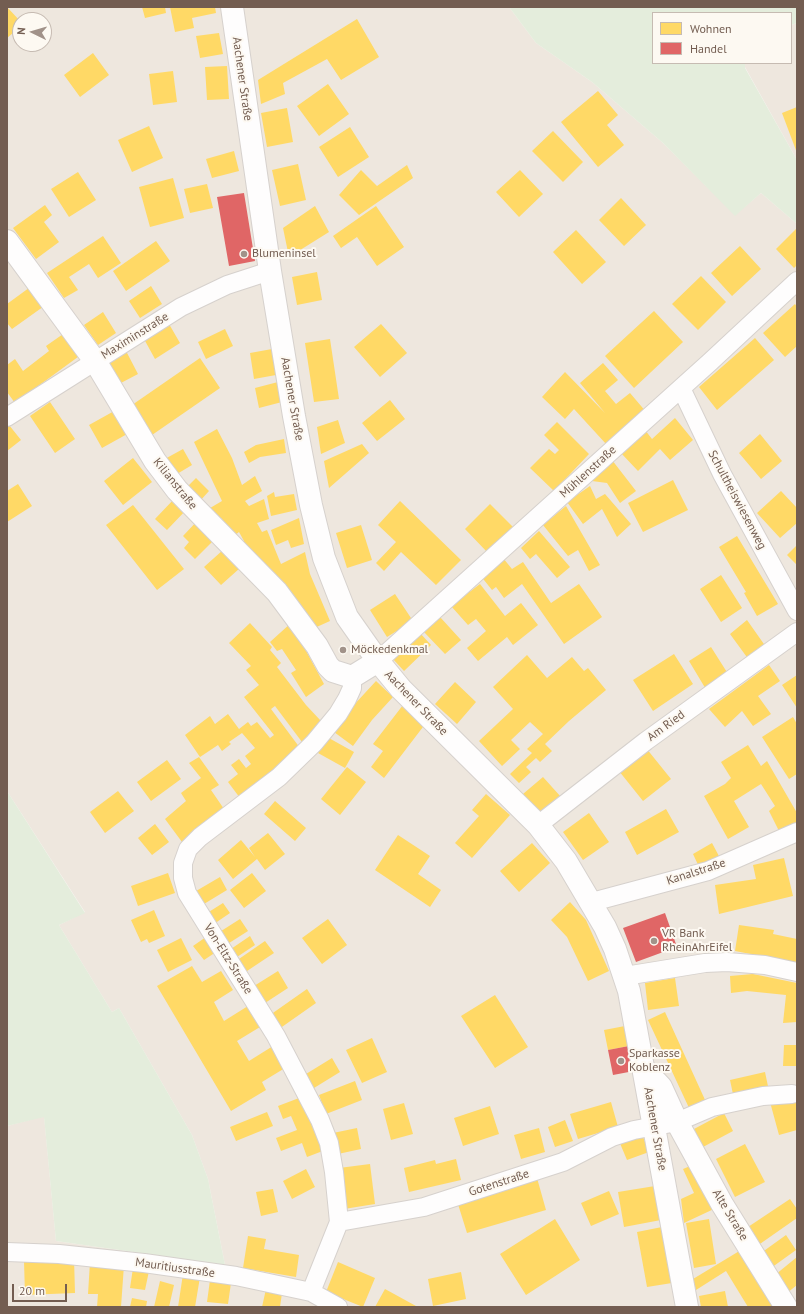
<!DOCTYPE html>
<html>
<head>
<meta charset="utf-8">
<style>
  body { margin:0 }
  #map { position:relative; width:804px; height:1314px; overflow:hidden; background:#f6f4f0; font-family:"PT Sans",sans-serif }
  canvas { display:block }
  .frame { position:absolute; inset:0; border:8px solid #735d51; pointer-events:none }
  .legend { position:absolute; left:652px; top:12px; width:140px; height:52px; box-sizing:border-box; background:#fdf9f2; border:1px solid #c6bbb2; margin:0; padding:5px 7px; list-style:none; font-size:12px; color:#735d51 }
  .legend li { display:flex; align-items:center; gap:8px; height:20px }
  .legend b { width:20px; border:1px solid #c6bbb2 }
  .north { position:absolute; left:12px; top:12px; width:40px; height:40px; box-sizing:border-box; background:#fdf9f2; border:1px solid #c6bbb2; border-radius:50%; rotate:275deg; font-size:11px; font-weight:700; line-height:16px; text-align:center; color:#735d51 }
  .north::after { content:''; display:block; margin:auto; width:14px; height:18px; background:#a19289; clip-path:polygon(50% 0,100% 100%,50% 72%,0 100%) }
  .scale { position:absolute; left:12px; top:1284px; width:55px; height:18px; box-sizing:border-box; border:2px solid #735d51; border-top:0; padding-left:5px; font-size:12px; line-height:14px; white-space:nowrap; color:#735d51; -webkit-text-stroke:3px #fdf9f2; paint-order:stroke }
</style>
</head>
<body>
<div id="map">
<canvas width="804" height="1314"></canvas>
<div class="frame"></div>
<ul class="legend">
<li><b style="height:11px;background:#ffd966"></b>Wohnen</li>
<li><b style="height:11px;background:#e06666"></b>Handel</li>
</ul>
<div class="north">N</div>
<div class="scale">20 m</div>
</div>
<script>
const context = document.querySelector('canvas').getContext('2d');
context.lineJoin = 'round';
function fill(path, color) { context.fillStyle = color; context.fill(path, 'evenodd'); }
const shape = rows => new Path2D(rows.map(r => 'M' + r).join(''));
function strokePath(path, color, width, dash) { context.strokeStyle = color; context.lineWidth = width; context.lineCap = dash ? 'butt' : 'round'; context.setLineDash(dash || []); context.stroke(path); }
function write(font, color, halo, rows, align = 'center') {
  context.font = font + ' "PT Sans",sans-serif'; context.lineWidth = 4; context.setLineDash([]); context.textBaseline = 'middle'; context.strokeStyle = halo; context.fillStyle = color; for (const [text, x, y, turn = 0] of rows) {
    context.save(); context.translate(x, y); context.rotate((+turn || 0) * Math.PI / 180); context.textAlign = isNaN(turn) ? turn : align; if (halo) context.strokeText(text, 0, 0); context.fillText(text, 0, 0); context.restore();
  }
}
fill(shape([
  [7,7,509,7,536,43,592,82,663,143,735,215,761,193,797,224,797,1307,7,1307,7,1126,44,1116,56,1241,225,1265,208,1179,192,1135,119,1008,112,1012,59,925,85,912,7,791],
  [20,20,44,20,44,44,20,44],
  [797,23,797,160,745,67,745,63,791,63,791,25]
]), '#eee7de');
fill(shape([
  [509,7,797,7,797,23,791,25,791,13,653,13,653,63,745,63,745,68,797,160,797,224,761,193,735,216,663,143,592,82,536,43],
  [7,791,85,913,59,925,112,1012,119,1008,192,1135,208,1179,225,1265,56,1241,44,1117,7,1126]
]), '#e4eddc');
fill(shape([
  [7,7,20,21,20,27,7,38],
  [142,7,165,7,166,13,145,18],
  [170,7,215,7,216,13,192,18,194,28,175,32],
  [357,19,379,57,341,80,327,59,283,83,285,94,261,104,258,80],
  [219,33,223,54,200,58,196,36],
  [93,53,109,75,80,97,64,75],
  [227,66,229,99,207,100,205,67],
  [173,71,177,102,153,105,149,74],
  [328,84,349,114,319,136,297,106],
  [598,91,618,115,607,125,624,145,598,167,561,122],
  [797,107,797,153,782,113],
  [287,108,293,142,267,147,261,113],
  [149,126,163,158,132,172,118,140],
  [350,127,369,157,338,177,319,147],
  [553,131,583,162,563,182,532,151],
  [234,151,239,171,212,178,206,159],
  [298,164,306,200,280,206,272,170],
  [407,165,413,178,359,215,339,195,361,170,377,186],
  [520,170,543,194,519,217,496,192],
  [78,172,96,200,69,217,51,189],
  [173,178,184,218,150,227,139,187],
  [207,184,213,208,190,213,184,189],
  [621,198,646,225,624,246,599,220],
  [45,205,52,215,44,222,59,242,36,259,13,228],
  [315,206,329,232,289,257,283,228],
  [376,206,404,247,377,266,357,237,341,248,333,236],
  [796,229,797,265,794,268,776,249],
  [576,230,606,262,582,284,553,252],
  [103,236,121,263,98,278,89,264,69,277,78,290,64,298,47,273],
  [156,241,170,261,126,291,113,271],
  [740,246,761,269,732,296,711,273],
  [317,272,322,300,297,305,292,277],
  [701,276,726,302,698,330,672,304],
  [33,285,47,304,12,329,7,323,7,304],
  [151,286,162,304,140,318,129,301],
  [795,304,797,307,797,346,785,357,763,333],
  [654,311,683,342,634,388,605,356],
  [103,312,116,333,98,345,84,325],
  [169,324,180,343,155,359,144,339],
  [381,324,407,353,380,377,354,347],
  [225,329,233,346,206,359,198,342],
  [66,332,82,354,15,403,7,392,7,365,15,359,23,371,49,351,46,346],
  [755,338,774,360,717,410,699,387],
  [330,339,339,399,314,402,305,343],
  [272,349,276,375,254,379,250,353],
  [126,351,138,374,119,384,107,361],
  [200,358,220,388,152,435,132,405],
  [603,363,618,380,605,391,616,404,630,393,647,413,607,445,574,409,565,419,542,397,565,372,605,413,580,383],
  [278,382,282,402,259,408,255,388],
  [390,400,405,419,377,441,362,423],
  [50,402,75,439,55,453,30,416],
  [116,410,129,433,102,448,89,425],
  [675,418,693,440,670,460,660,449,638,471,621,453,645,430,652,439],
  [338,420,345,443,321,454,317,427],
  [557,422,589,454,554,491,530,468,549,449,555,454,559,450,544,435],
  [9,425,21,440,7,451,7,426],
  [217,429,232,458,242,485,255,476,262,491,245,501,249,506,264,499,269,519,257,523,262,532,267,530,281,564,305,552,310,574,330,621,310,630,236,546,244,541,239,532,230,539,226,524,221,518,215,522,205,511,222,501,194,442],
  [760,434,782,461,761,479,739,453],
  [284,439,286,453,260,457,249,463,244,452,256,445],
  [362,444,369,453,329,488,324,461],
  [183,449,192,465,172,477,163,460],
  [133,458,152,482,123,505,104,481],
  [612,460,636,491,620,503,607,483,592,481],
  [196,478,209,491,199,502,185,489],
  [673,480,688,510,643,532,628,503],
  [18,484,32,506,7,522,7,491],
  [590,486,596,499,605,494,631,524,617,537,602,509,583,524,567,502],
  [781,491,797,508,797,523,780,538,757,513],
  [274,492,275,497,294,494,297,510,271,516,267,496],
  [175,498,187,509,167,530,155,519],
  [400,501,461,560,436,585,401,552,384,571,376,563,396,542,378,525],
  [490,504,513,527,488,553,465,529],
  [133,505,184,569,157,590,106,525],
  [566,506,600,565,589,571,578,550,568,556,543,525],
  [299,518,304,544,291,548,288,540,276,545,271,530],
  [199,519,217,537,195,559,184,548,189,542,183,536],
  [361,525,372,560,347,568,336,533],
  [539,531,570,567,557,578,536,554,530,559,521,548],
  [737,536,778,604,757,616,744,593,746,592,719,547],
  [797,545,797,565,787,555],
  [223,550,240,568,221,585,204,567],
  [503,558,512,569,523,562,551,603,579,584,602,617,564,644,522,584,504,598,496,587,492,590,480,575],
  [721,575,742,608,721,622,700,589],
  [480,584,505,616,521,603,538,625,513,645,507,637,478,661,467,648,486,631,476,619,468,625,451,606],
  [395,594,413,621,387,637,370,610],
  [440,617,461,640,445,654,424,632],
  [747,620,766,647,749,660,730,634],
  [250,623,272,647,270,650,281,663,277,667,306,705,321,721,302,742,275,706,271,709,300,748,240,798,228,782,238,774,231,765,239,759,246,768,251,764,245,756,255,748,242,733,229,742,231,744,222,751,218,745,200,757,185,735,210,716,215,724,228,714,239,729,248,722,251,726,257,722,270,738,274,735,244,697,259,685,246,670,251,666,229,643],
  [291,623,324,684,306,697,291,673,296,670,282,649,277,651,270,642],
  [420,633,431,645,404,671,393,659],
  [711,647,730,677,707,691,689,661],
  [674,654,693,684,653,711,633,680],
  [527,655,547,678,572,657,584,671,588,668,606,690,569,721,545,744,552,751,540,762,536,758,526,767,531,772,519,783,510,774,532,753,527,749,543,734,530,722,511,740,520,749,502,766,479,741,513,709,493,687],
  [769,665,780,681,758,696,771,714,753,726,742,711,725,727,709,709],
  [797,675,797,708,782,685],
  [376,681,393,697,372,720,353,746,334,732,353,706],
  [455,682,476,702,457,724,435,704],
  [403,705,426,723,384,778,371,767,383,751,373,744],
  [793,717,797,724,797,774,789,779,762,737],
  [327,737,354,752,345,768,318,753],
  [748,745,761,766,767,761,797,813,797,824,780,833,769,811,775,806,761,784,734,801,749,827,728,839,704,796,725,784,731,778,721,762],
  [646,748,671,779,643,801,619,771],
  [199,757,219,785,211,790,224,809,182,842,165,819,186,801,181,793,201,778,189,763],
  [167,760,181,779,151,801,137,782],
  [347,767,366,782,340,815,321,799],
  [543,777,561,797,541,815,523,794],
  [118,791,134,811,105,833,90,812],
  [486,794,510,815,472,858,455,843,479,816,472,810],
  [275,801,306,828,295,841,264,814],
  [666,809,679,832,637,855,625,832],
  [589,813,609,842,583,860,563,832],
  [155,824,169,842,152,855,138,838],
  [268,833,285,854,265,870,257,859,233,879,218,860,241,840,255,857,249,848],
  [398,835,430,856,418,874,441,890,430,907,375,870],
  [532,843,550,863,519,892,500,871],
  [712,843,720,858,700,869,693,854],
  [784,858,793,896,719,914,715,885,756,879,753,865],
  [168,873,175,893,138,906,131,886],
  [252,873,266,891,244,908,230,890],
  [220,877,227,890,199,907,191,894],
  [570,902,586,920,609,971,588,981,567,937,551,920],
  [223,903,230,913,211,926,204,915],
  [154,910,165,936,149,943,147,939,141,942,131,920],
  [240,919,248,931,226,945,218,933],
  [328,919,347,945,322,964,302,938],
  [739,925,774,930,773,934,797,939,797,963,735,951],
  [250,936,255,945,234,959,228,951],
  [206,937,216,952,204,960,193,946],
  [181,938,192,960,168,972,157,950],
  [265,941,274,953,244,973,236,961],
  [192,966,202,982,221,971,233,990,214,1002,224,1021,248,1006,260,1027,237,1041,249,1061,273,1046,285,1068,262,1082,266,1090,231,1111,157,986],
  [278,971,288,988,265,1003,254,986],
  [753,974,797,983,797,1022,783,1023,786,995,747,991,731,993,730,976],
  [675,978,679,1006,648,1010,645,983],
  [307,989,316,1003,279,1029,270,1015],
  [495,995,528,1047,495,1068,461,1016],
  [665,1012,706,1102,690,1110,648,1020],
  [625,1026,629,1046,608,1050,604,1030],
  [372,1038,387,1072,362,1083,346,1050],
  [784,1045,797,1045,797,1066,783,1066],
  [332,1058,340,1072,314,1088,306,1074],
  [765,1072,769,1091,734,1099,730,1080],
  [355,1081,362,1100,326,1114,319,1095],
  [307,1095,328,1149,307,1157,302,1143,281,1151,276,1138,297,1130,291,1116,283,1119,278,1106],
  [794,1095,797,1104,797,1130,779,1135,770,1102],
  [611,1102,618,1127,578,1139,570,1114],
  [404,1103,413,1134,391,1140,383,1109],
  [490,1106,499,1134,463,1146,454,1118],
  [267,1112,273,1126,236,1141,230,1127],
  [724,1113,733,1131,703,1147,694,1129],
  [565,1120,573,1141,555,1147,548,1127],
  [357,1128,361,1149,338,1154,333,1133],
  [539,1128,545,1152,521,1159,514,1135],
  [641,1132,649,1152,627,1160,619,1141],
  [745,1144,765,1182,735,1197,716,1159],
  [456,1159,461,1180,409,1192,404,1168,435,1160,436,1164],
  [370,1164,375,1204,344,1209,339,1168],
  [695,1164,716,1208,684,1223,681,1199,694,1193,683,1169],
  [306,1169,315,1187,292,1199,283,1181],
  [537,1178,546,1210,467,1233,457,1201],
  [655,1186,661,1220,624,1227,618,1192],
  [273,1189,278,1212,261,1216,256,1192],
  [609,1191,619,1214,591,1226,581,1203],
  [790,1199,797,1209,797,1218,757,1246,745,1229],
  [555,1219,580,1260,526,1295,500,1254],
  [709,1219,716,1264,694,1268,686,1223],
  [662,1227,672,1283,647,1287,637,1232],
  [786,1235,796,1250,771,1268,761,1253],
  [248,1236,266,1239,264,1249,299,1255,296,1277,243,1268],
  [741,1250,778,1307,748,1307,726,1271,696,1290,693,1279],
  [797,1257,797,1285,787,1293,775,1275],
  [74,1258,75,1293,25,1295,24,1261],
  [90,1262,124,1265,121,1307,97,1307,98,1294,88,1294],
  [338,1262,375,1278,363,1307,326,1292],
  [133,1268,149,1271,145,1290,130,1288],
  [461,1272,466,1299,433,1306,428,1279],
  [183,1274,200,1277,195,1307,178,1307],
  [210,1280,231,1283,228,1304,207,1302],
  [160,1281,174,1285,169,1307,154,1307],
  [266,1289,282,1293,280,1307,262,1307],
  [385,1289,416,1306,415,1307,375,1307],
  [725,1291,728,1307,701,1307,699,1296],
  [132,1298,147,1301,146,1307,130,1307]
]), '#ffd966');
fill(shape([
  [244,193,255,261,229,266,217,197],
  [665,913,677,947,636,962,623,928],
  [629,1046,634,1071,613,1075,608,1050]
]), '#e06666');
const street = shape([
  [681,388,722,474,797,611],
  [7,417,181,307,227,285,270,271],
  [378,661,710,362,797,281],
  [538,825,646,741,797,632],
  [592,902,708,871,797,832],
  [625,976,705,963,727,962,765,965,797,972],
  [339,1222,424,1207,563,1162,612,1137,634,1130,677,1122,712,1107,763,1096,792,1094],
  [7,1252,59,1254,144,1263,236,1276,311,1292,338,1307],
  [311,1292,339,1222,334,1172,329,1143,320,1120,276,1036,187,893,183,878,183,863,188,849,200,837,279,777,314,743,338,714,347,699,352,688,352,677]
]);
const secondary = shape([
  [232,7,270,271,294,416,311,505,324,558,347,617,378,661,401,689,538,825,566,861,605,927,615,949,629,991,687,1307],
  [7,241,95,361,155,461,177,490,277,592,317,646,328,666,333,671,352,677,378,661],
  [646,1071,661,1087,677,1122,722,1204,786,1307]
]);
strokePath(street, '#d6d1cd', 20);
strokePath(secondary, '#d6d1cd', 24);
strokePath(street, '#fefdfd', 18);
strokePath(secondary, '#fefdfd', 22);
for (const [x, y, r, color] of [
  [244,254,4,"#a19289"],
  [343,650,4,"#a19289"],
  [654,941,4,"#a19289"],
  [621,1061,4,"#a19289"]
]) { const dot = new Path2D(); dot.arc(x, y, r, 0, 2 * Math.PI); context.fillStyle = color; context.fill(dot); strokePath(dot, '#fdf9f2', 1.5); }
write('12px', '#735d51', '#fdf9f2', [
  ["Aachener Straße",242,79,82],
  ["Maximinstraße",135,336,-32],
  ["Aachener Straße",292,399,80],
  ["Mühlenstraße",588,472,-42],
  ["Kilianstraße",175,484,51],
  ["Schultheiswiesenweg",737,500,62],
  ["Aachener Straße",416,703,46],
  ["Am Ried",666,726,-36],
  ["Kanalstraße",696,872,-18],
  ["Von-Eltz-Straße",228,959,58],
  ["Aachener Straße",655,1129,80],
  ["Gotenstraße",499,1183,-18],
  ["Alte Straße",730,1215,59],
  ["Mauritiusstraße",175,1268,8]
]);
write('12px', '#735d51', '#fdf9f2', [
  ["Blumeninsel",252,254],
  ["Möckedenkmal",351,650],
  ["VR Bank",662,934],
  ["RheinAhrEifel",662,948],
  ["Sparkasse",629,1054],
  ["Koblenz",629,1068]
], 'left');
</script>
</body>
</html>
